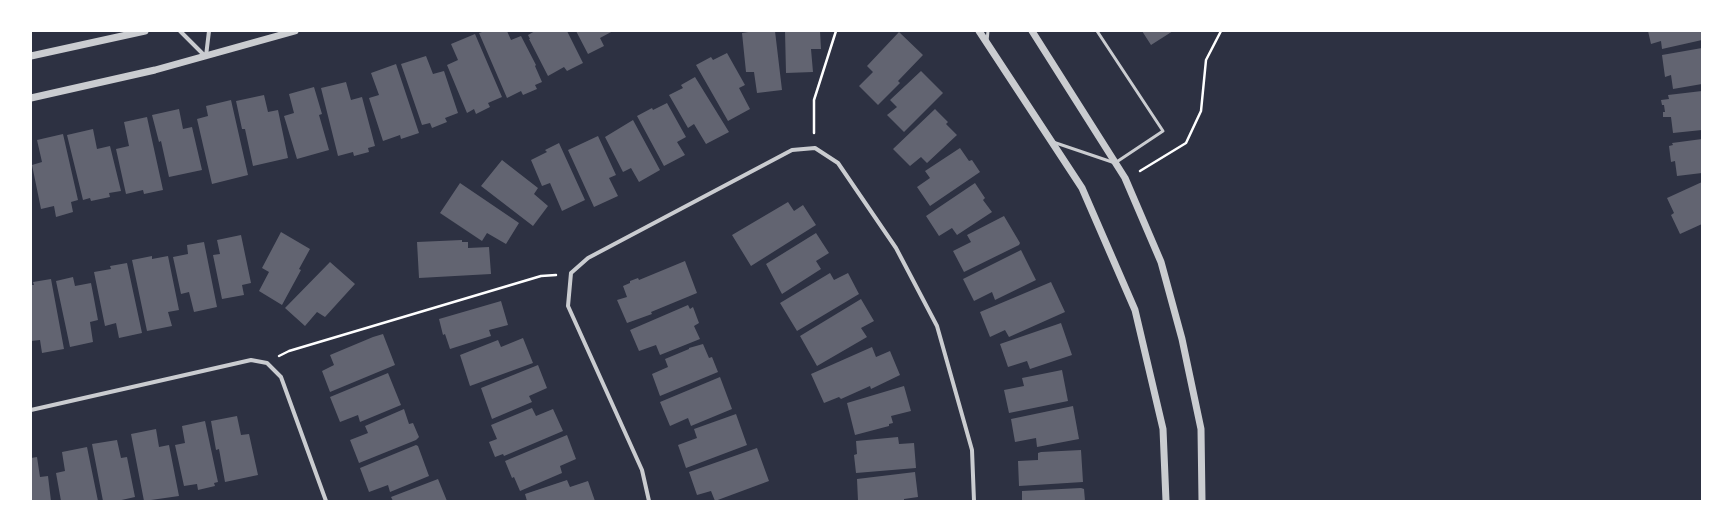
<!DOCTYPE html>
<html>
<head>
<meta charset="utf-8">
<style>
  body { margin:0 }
  #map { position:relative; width:1733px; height:532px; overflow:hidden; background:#2d3142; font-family:Montserrat,sans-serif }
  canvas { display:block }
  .frame { position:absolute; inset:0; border:32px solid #fff; pointer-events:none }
</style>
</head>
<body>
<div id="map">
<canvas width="1733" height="532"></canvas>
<div class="frame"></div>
</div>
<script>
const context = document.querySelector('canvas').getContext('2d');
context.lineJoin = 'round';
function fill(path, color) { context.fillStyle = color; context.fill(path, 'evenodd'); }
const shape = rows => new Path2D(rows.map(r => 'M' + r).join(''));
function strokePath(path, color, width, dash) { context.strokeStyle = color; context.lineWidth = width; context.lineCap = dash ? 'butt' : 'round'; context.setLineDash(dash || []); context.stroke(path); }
fill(shape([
  [485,31,507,31,511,40,521,36,536,65,535,66,542,82,535,85,537,89,523,95,521,91,507,98,479,33],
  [535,31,567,31,583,63,567,71,564,67,548,76,529,39,530,39,528,35],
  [576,31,613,31,600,38,604,46,588,54],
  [755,31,775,31,782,90,757,93,754,72,746,72,742,33],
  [785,31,820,31,821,49,811,49,813,72,786,73],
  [1142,31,1173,31,1151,45],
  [1648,31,1702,31,1702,40,1662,49,1661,41,1651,44],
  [899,32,923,55,898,81,900,83,878,105,859,86,873,72,867,66],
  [475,34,502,97,488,103,490,107,476,114,474,109,467,113,447,65,458,60,451,44],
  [1702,48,1702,84,1673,89,1671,75,1665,77,1662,55],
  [727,53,745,85,739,88,750,109,728,121,696,65,711,57,713,60],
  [426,56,433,74,444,71,458,113,445,118,447,122,432,128,430,123,422,125,401,64],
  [396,64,419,133,401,139,400,135,383,141,369,98,379,95,371,73],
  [921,71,943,93,904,132,887,115,897,107,890,100],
  [695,77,729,132,706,144,694,124,688,128,669,95,683,88,681,85],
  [346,82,351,100,362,97,375,146,368,148,369,152,354,156,353,152,338,156,321,88],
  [314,87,322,114,319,115,329,150,297,159,284,116,294,113,289,94],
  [1702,91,1702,130,1673,133,1671,117,1663,117,1663,112,1665,112,1664,105,1662,105,1661,100,1669,99,1668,95],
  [264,95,268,112,278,110,288,158,253,166,245,129,242,129,236,101],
  [231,100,248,175,212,184,197,119,208,116,206,106],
  [667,103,686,137,677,142,685,155,664,166,637,116,652,108,653,110],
  [179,109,183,129,192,127,202,170,169,177,161,141,159,142,152,115],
  [935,109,948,122,946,124,957,135,927,163,921,157,910,166,893,149],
  [147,117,163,190,144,194,143,190,126,194,116,149,129,146,124,122],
  [633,120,660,170,639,182,631,168,623,172,605,137],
  [93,129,97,149,110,146,121,191,109,193,110,197,91,201,90,198,83,200,67,135],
  [63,134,78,200,71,202,73,212,56,217,54,206,41,209,32,165,42,162,37,140],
  [598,136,616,175,609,178,618,196,594,207,568,150],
  [1702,139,1702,173,1677,176,1675,161,1671,162,1669,146,1673,145,1672,143],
  [559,143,585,200,562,211,550,183,542,186,531,160,547,152,545,150],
  [960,148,969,161,972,160,980,172,930,206,917,187,930,178,925,171],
  [502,160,538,188,534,194,548,206,533,226,481,186],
  [1702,182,1702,224,1680,234,1671,215,1674,213,1667,198],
  [460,183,519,223,506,244,487,233,482,241,440,213],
  [975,183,985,198,983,200,992,212,957,235,952,228,939,236,926,216],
  [788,202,794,211,803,205,816,225,751,266,732,235],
  [1004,216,1020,243,1019,245,964,272,953,251,971,242,967,235],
  [281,232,310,249,299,269,301,270,282,305,259,291,269,272,262,268],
  [816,233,829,253,816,261,821,269,782,294,766,264],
  [241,235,251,283,242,285,244,295,222,299,213,255,220,254,217,240],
  [462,240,462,242,468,242,468,248,489,247,491,274,419,278,417,242],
  [204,242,217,307,194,312,189,292,181,294,173,257,188,254,187,245],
  [1021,250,1036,280,995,300,992,292,974,301,963,279],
  [152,256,152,259,168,256,179,310,168,312,172,326,147,331,132,260],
  [685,261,697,293,651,312,652,314,627,323,617,300,627,297,623,286,630,283,630,281,638,278,639,280],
  [330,262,355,284,325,317,317,312,305,326,285,308],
  [127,263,142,333,119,338,116,323,105,326,94,272,111,269,110,266],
  [830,273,834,280,848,273,859,294,797,331,780,303],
  [73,277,75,286,91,283,98,320,90,322,93,342,70,347,56,281],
  [51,279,64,349,42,353,40,340,31,341,31,285,34,285,33,282],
  [1051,282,1065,312,1009,337,1005,330,990,337,980,312],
  [861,299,874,321,861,328,867,337,817,366,800,336],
  [501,301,508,325,489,330,491,336,450,349,445,334,443,335,439,319],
  [688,305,690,309,693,307,699,323,694,326,700,339,660,355,656,345,639,351,630,330],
  [1061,323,1072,355,1030,369,1027,361,1008,367,1000,344],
  [383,334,395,365,330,392,322,371,334,365,330,355,373,337],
  [523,338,533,363,470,386,460,355,498,340,501,347],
  [703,344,709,358,712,357,718,372,660,396,652,374,668,367,665,359,689,349,689,348],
  [872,347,876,357,890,351,900,375,871,389,870,386,841,399,839,397,824,403,811,374],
  [538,365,547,388,529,396,532,402,492,419,481,388],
  [1062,370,1068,401,1009,413,1004,390,1024,386,1022,378],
  [388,373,401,405,360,422,358,415,340,422,330,397],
  [720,377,732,409,691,426,688,418,670,426,660,402],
  [904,386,911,411,891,416,893,423,889,424,889,426,855,435,847,403],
  [1073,406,1079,439,1037,447,1036,438,1015,442,1011,419],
  [532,408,536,416,553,409,563,431,504,456,503,454,495,457,489,442,497,439,491,425],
  [404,409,409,424,413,423,419,437,416,440,359,463,350,440,368,433,365,426],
  [736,414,747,445,686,468,678,445,697,438,694,429],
  [237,416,241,435,249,434,258,475,225,482,219,449,216,450,211,421],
  [205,421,218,482,214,483,215,486,198,490,197,484,184,486,175,445,185,443,182,426],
  [156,429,159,447,169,445,179,496,144,501,131,434],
  [567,435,576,459,560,466,562,473,520,491,514,477,512,478,505,461],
  [898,437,899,444,914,443,916,468,856,473,854,455,857,454,856,441],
  [117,440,121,458,127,457,135,497,117,501,103,501,92,444],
  [416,445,418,446,429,476,390,492,388,485,369,492,360,468],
  [87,447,98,501,61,501,56,473,65,471,62,452],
  [757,448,769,481,715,501,711,491,697,495,689,472],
  [1081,450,1083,482,1019,486,1018,461,1038,460,1038,453,1041,452],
  [37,457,40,477,48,476,51,501,31,501,31,458],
  [915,472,918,497,904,499,904,501,858,501,857,479],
  [438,479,447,501,393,501,391,497],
  [567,480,570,487,588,481,595,501,527,501,525,494],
  [1081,488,1084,489,1085,501,1022,501,1022,491]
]), '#626471');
strokePath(shape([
  [814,133,814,100,836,31],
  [1140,171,1186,143,1201,111,1206,60,1221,31],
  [279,356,289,351,541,276,556,275]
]), '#fff', 2.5);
strokePath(shape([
  [987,41,988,31],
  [1053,142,1115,163,1163,131,1097,31]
]), '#caccd0', 3);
strokePath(shape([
  [180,31,205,56],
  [206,56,209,31],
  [31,410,251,360,267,363,281,377,326,501],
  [649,501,642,470,568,306,571,273,588,258,792,150,815,148,838,163,896,248,937,326,972,450,974,501]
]), '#caccd0', 4);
strokePath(shape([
  [979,31,1082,188,1135,310,1163,429,1166,501],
  [1032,31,1125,178,1161,262,1182,339,1201,429,1202,501],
  [31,56,145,31],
  [31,98,155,70,295,31]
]), '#caccd0', 7);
</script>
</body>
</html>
